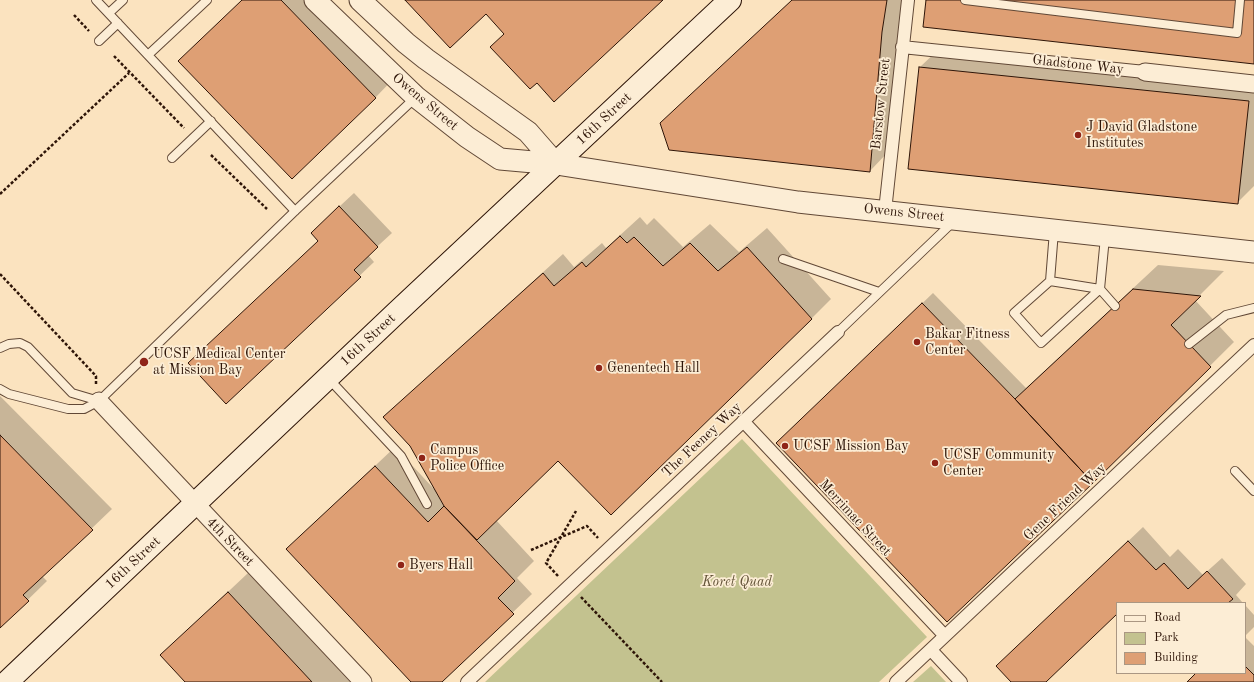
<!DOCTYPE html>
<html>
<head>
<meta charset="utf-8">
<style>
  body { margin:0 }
  #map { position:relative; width:1254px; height:682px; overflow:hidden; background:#fbe3bf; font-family:"Old Standard TT",serif }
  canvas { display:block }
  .legend { position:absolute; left:1116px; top:602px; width:130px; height:72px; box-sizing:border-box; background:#fcedd5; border:1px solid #aa9783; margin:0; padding:5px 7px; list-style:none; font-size:12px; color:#2e1508 }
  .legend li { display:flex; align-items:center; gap:8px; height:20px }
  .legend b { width:20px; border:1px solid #aa9783 }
</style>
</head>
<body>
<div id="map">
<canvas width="1254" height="682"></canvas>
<ul class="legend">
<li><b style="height:5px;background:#fcedd5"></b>Road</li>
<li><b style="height:11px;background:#c3c28f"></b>Park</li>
<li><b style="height:11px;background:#de9f74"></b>Building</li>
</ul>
</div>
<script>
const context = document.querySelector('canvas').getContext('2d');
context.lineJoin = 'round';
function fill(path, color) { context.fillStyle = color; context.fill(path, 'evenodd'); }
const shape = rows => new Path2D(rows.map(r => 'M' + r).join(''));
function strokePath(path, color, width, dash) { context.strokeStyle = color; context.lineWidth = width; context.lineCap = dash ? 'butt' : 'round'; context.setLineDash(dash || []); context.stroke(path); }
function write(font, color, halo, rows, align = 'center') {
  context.font = font + ' "Old Standard TT",serif'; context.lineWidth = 3.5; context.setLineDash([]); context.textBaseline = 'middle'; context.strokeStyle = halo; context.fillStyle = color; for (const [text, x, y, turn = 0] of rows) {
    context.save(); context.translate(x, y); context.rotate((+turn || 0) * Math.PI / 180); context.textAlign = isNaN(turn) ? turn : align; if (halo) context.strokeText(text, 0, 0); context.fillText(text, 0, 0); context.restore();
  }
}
fill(shape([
  [742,439,927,637,879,682,485,682],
  [931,666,946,682,913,682]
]), '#c3c28f');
fill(shape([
  [242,0,329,0,399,73,375,98],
  [792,0,903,0,889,151,870,171,661,123],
  [940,48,1254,81,1254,186,1237,203,920,67],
  [354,193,392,233,368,255,374,262,227,402,319,241,326,219],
  [640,217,647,225,654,218,683,247,710,224,739,252,767,228,831,299,811,319,558,459,496,520,534,561,517,578,532,594,440,682,413,682,307,530,395,447,435,490,411,446,384,417,563,254,574,267,602,243,606,248],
  [1158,265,1224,271,1195,300,1234,342,1093,482,788,432,933,293,1026,388],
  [0,396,112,509,42,576,47,581,0,627],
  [1143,527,1170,557,1178,549,1203,575,1222,558,1246,584,1236,595,1243,603,1117,603,1117,613,1044,682,1013,682,1012,652],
  [248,573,350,682,186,682,161,655],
  [1245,605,1254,615,1254,627,1245,636],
  [1245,637,1254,646,1254,682,1187,682,1197,673,1245,673]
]), '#0003');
const building = shape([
  [242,0,281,0,376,98,292,179,178,61,242,0],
  [405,0,663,0,554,102,537,83,530,89,490,47,504,34,486,14,450,48,405,0],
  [792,0,887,0,882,32,870,172,669,150,660,123,792,0],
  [926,0,1254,0,1254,64,923,27,926,0],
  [919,67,1249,101,1238,204,908,169,919,67],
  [339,206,378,247,354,270,361,277,226,404,188,363,318,241,311,233,339,206],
  [620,236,627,243,634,237,663,266,690,243,718,271,747,247,812,319,611,515,558,461,477,540,444,506,410,446,383,417,543,273,554,286,582,262,586,267,620,236],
  [1133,289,1201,296,1171,325,1211,367,1093,483,1015,399,1133,289],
  [922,303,1015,399,1093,483,947,622,776,443,922,303],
  [0,435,93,530,23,595,29,601,0,628,0,435],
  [375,466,428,522,444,506,515,581,498,598,514,614,442,682,411,682,286,549,375,466],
  [1128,541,1156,570,1164,563,1188,589,1207,571,1233,599,1228,603,1117,603,1117,614,1046,682,1011,682,996,666,1128,541],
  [228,592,312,682,185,682,160,655,228,592],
  [1245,666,1254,675,1254,682,1187,682,1196,673,1245,673,1245,666]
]);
fill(building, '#de9f74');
strokePath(building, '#2e1508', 1);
const service = shape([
  [96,0,295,211],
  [965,0,1237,33,1240,0],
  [109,13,123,0],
  [99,41,118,23],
  [148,55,207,0],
  [172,158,211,121],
  [1054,231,1050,281,1100,289],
  [1105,237,1100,289,1115,306],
  [783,259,879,292],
  [1050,281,1014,313,1041,343,1100,289],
  [838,332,953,222],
  [1189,344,1226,315,1254,308],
  [0,348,9,344,20,343,28,347,72,393,99,401],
  [328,378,401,456,427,504],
  [0,389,9,394,68,409,84,409,99,401,295,211,416,97],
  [1235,471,1254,491]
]);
const pedestrian = shape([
  [902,47,1145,72],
  [885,211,908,0],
  [743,421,945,636],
  [931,650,961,682],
  [467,682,838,332],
  [896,682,1254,345]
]);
const minor = shape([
  [1145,72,1254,84],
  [99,401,363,682]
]);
const tertiary = shape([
  [315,0,416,97,467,137,500,159,556,164,798,202,1254,252],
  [360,0,406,43,426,59,528,132,556,164]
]);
const secondary = shape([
  [7,682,396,313,730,0]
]);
strokePath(service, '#614836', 10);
strokePath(pedestrian, '#614836', 14);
strokePath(minor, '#614836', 19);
strokePath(tertiary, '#614836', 23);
strokePath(secondary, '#2e1508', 24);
strokePath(shape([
  [74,15,89,31],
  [114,56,184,128],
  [211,155,267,209],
  [0,194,129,73],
  [0,274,96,376,96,385],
  [531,550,587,526,598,538],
  [558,576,546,563,576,511],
  [581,597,662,682]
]), '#2e1508', 2.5, [3, 2]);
strokePath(service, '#fcedd5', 8);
strokePath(pedestrian, '#fcedd5', 12);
strokePath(minor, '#fcedd5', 17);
strokePath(tertiary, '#fcedd5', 21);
strokePath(secondary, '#fcedd5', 22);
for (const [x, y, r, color] of [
  [1078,135,4,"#8f2418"],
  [917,342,4,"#8f2418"],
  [144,362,5,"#8f2418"],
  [599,368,4,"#8f2418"],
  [785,446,4,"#8f2418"],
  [422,458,4,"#8f2418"],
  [935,463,4,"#8f2418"],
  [401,565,4,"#8f2418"]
]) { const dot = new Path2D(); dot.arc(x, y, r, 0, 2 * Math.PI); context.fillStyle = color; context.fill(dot); strokePath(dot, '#fcedd5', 1.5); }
write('14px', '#2e1508', '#fcedd5', [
  ["Gladstone Way",1078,65,6],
  ["Owens Street",425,102,40],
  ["Barstow Street",881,104,-84],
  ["16th Street",604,119,-43],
  ["Owens Street",904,213,6],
  ["16th Street",368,340,-43],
  ["The Feeney Way",702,440,-43],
  ["Gene Friend Way",1065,502,-43],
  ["Merrimac Street",855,518,47],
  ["4th Street",230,542,46],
  ["16th Street",133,563,-43]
]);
write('14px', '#2e1508', '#fcedd5', [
  ["J David Gladstone",1086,127],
  ["Institutes",1086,143],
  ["Bakar Fitness",925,334],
  ["Center",925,350],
  ["UCSF Medical Center",153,354],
  ["at Mission Bay",153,370],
  ["Genentech Hall",607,368],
  ["UCSF Mission Bay",793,446],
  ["Campus",430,450],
  ["Police Office",430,466],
  ["UCSF Community",943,455],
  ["Center",943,471],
  ["Byers Hall",409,565]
], 'left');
write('italic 14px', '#625237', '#fcedd5', [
  ["Koret Quad",737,582]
]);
</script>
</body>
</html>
